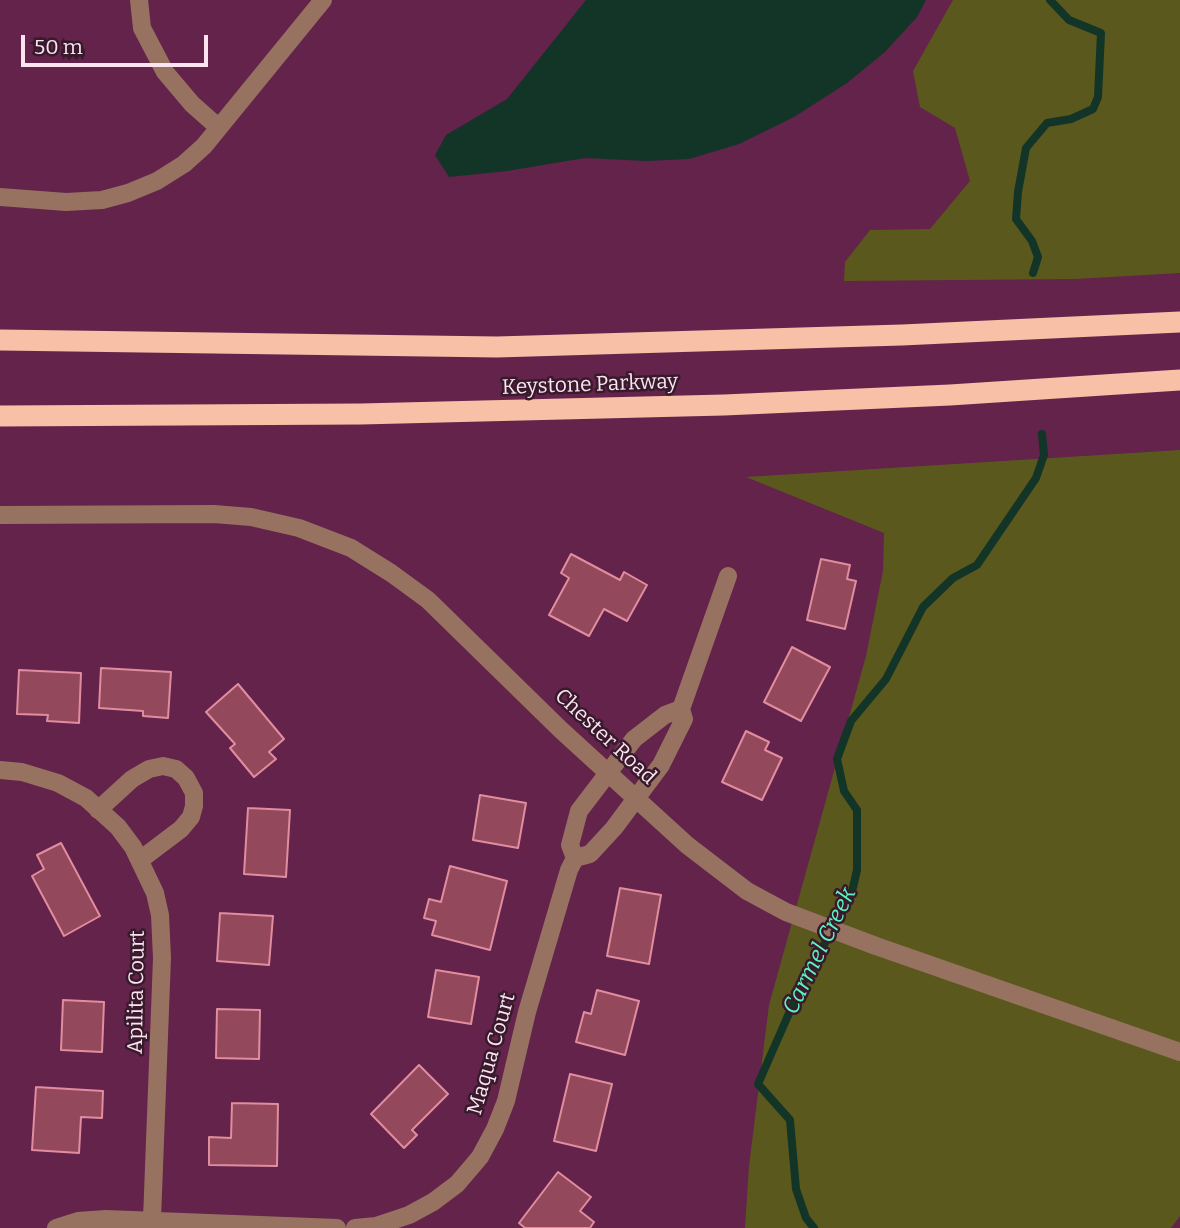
<!DOCTYPE html>
<html>
<head>
<meta charset="utf-8">
<style>
  body { margin:0 }
  #map { position:relative; width:1180px; height:1228px; overflow:hidden; background:#63234a; font-family:Bitter,serif }
  canvas { display:block }
  .scale { position:absolute; left:21px; top:35px; width:187px; height:32px; box-sizing:border-box; border:4px solid #fce3f0; border-top:0; padding-left:9px; font-size:21px; line-height:24px; white-space:nowrap; color:#fce3f0; -webkit-text-stroke:5px #371a2b; paint-order:stroke }
</style>
</head>
<body>
<div id="map">
<canvas width="1180" height="1228"></canvas>
<div class="scale">50 m</div>
</div>
<script>
const context = document.querySelector('canvas').getContext('2d');
context.lineJoin = 'round';
function fill(path, color) { context.fillStyle = color; context.fill(path, 'evenodd'); }
const shape = rows => new Path2D(rows.map(r => 'M' + r).join(''));
function strokePath(path, color, width, dash) { context.strokeStyle = color; context.lineWidth = width; context.lineCap = dash ? 'butt' : 'round'; context.setLineDash(dash || []); context.stroke(path); }
function write(font, color, halo, rows, align = 'center') {
  context.font = font + ' Bitter,serif'; context.lineWidth = 5; context.setLineDash([]); context.textBaseline = 'middle'; context.strokeStyle = halo; context.fillStyle = color; for (const [text, x, y, turn = 0] of rows) {
    context.save(); context.translate(x, y); context.rotate((+turn || 0) * Math.PI / 180); context.textAlign = isNaN(turn) ? turn : align; if (halo) context.strokeText(text, 0, 0); context.fillText(text, 0, 0); context.restore();
  }
}
fill(shape([
  [953,0,1180,0,1180,273,1075,279,844,281,845,262,870,230,930,229,970,181,955,128,920,107,913,71],
  [1180,450,1180,1216,1171,1228,745,1228,749,1166,769,1005,866,656,883,571,884,533,746,477]
]), '#5b581e');
fill(shape([
  [586,0,926,0,917,17,885,52,847,83,794,117,739,144,689,159,646,161,585,158,507,171,449,177,435,155,446,135,507,99]
]), '#123528');
strokePath(shape([
  [1033,273,1038,257,1032,241,1016,219,1018,192,1026,148,1047,123,1071,119,1093,109,1098,97,1101,33,1069,20,1050,0],
  [814,1228,806,1218,796,1189,790,1120,758,1084,801,986,851,896,857,870,857,810,844,791,837,759,851,721,886,679,923,607,953,578,977,565,1036,478,1044,455,1042,434]
]), '#123528', 8);
const building = shape([
  [571,554,620,580,624,572,647,585,627,621,604,609,589,636,549,615,569,578,561,573,571,554],
  [821,559,850,565,847,579,856,581,845,629,807,620,821,559],
  [792,647,830,667,801,721,764,702,792,647],
  [101,668,171,672,168,718,143,716,143,711,99,708,101,668],
  [19,670,81,673,79,723,47,721,48,715,17,714,19,670],
  [238,684,284,739,269,752,276,759,254,777,230,748,235,744,206,712,238,684],
  [746,731,769,742,765,750,782,758,762,800,722,782,746,731],
  [480,795,526,803,518,848,473,840,480,795],
  [248,808,290,810,286,877,244,874,248,808],
  [61,843,100,916,64,936,32,876,44,869,37,855,61,843],
  [450,866,507,881,490,950,432,935,436,921,424,918,429,899,441,902,450,866],
  [620,888,661,895,649,964,607,956,620,888],
  [220,913,273,916,269,965,217,961,220,913],
  [436,970,479,977,471,1024,428,1017,436,970],
  [597,990,639,1001,625,1055,576,1042,584,1012,591,1014,597,990],
  [63,1000,104,1002,102,1052,61,1050,63,1000],
  [217,1009,260,1010,259,1059,216,1058,217,1009],
  [419,1065,448,1094,412,1130,417,1135,404,1148,371,1114,419,1065],
  [570,1074,612,1084,596,1151,554,1141,570,1074],
  [36,1087,103,1091,102,1118,81,1117,79,1153,32,1150,36,1087],
  [232,1103,278,1104,277,1166,209,1165,209,1137,231,1138,232,1103],
  [558,1172,591,1197,580,1211,594,1222,590,1228,525,1228,519,1223,558,1172]
]);
fill(building, '#94485b');
strokePath(building, '#e18d9f', 2);
strokePath(shape([
  [139,0,142,28,165,72,192,104,218,127],
  [0,197,66,202,102,200,128,193,157,181,184,164,204,146,323,0],
  [0,515,214,514,251,517,299,528,351,548,391,573,428,600,561,730,687,845,747,891,786,912,876,946,1180,1052],
  [0,770,22,772,58,783,86,798,118,827,133,847,155,893,160,915,162,958,152,1219],
  [98,810,132,779,149,769,163,766,176,769,186,778,194,793,194,806,191,817,181,829,140,860],
  [575,858,570,845,579,811,634,739,665,715,681,709],
  [56,1228,78,1221,106,1219,337,1228],
  [355,1228,376,1226,409,1215,433,1202,457,1184,480,1157,495,1129,506,1101,527,1012,569,870,575,858,590,854,614,828,661,765,684,719,681,709,728,576]
]), '#977261', 18);
strokePath(shape([
  [0,340,497,347,902,335,1180,322],
  [0,416,361,414,724,405,950,395,1180,380]
]), '#f7c0a7', 21);
write('21px', '#fce3f0', '#371a2b', [
  ["Keystone Parkway",590,385,-2],
  ["Chester Road",605,737,43],
  ["Apilita Court",137,992,-89],
  ["Maqua Court",492,1054,-74]
]);
write('italic 23px', '#5ef4be', '#371a2b', [
  ["Carmel Creek",820,951,-64]
]);
</script>
</body>
</html>
